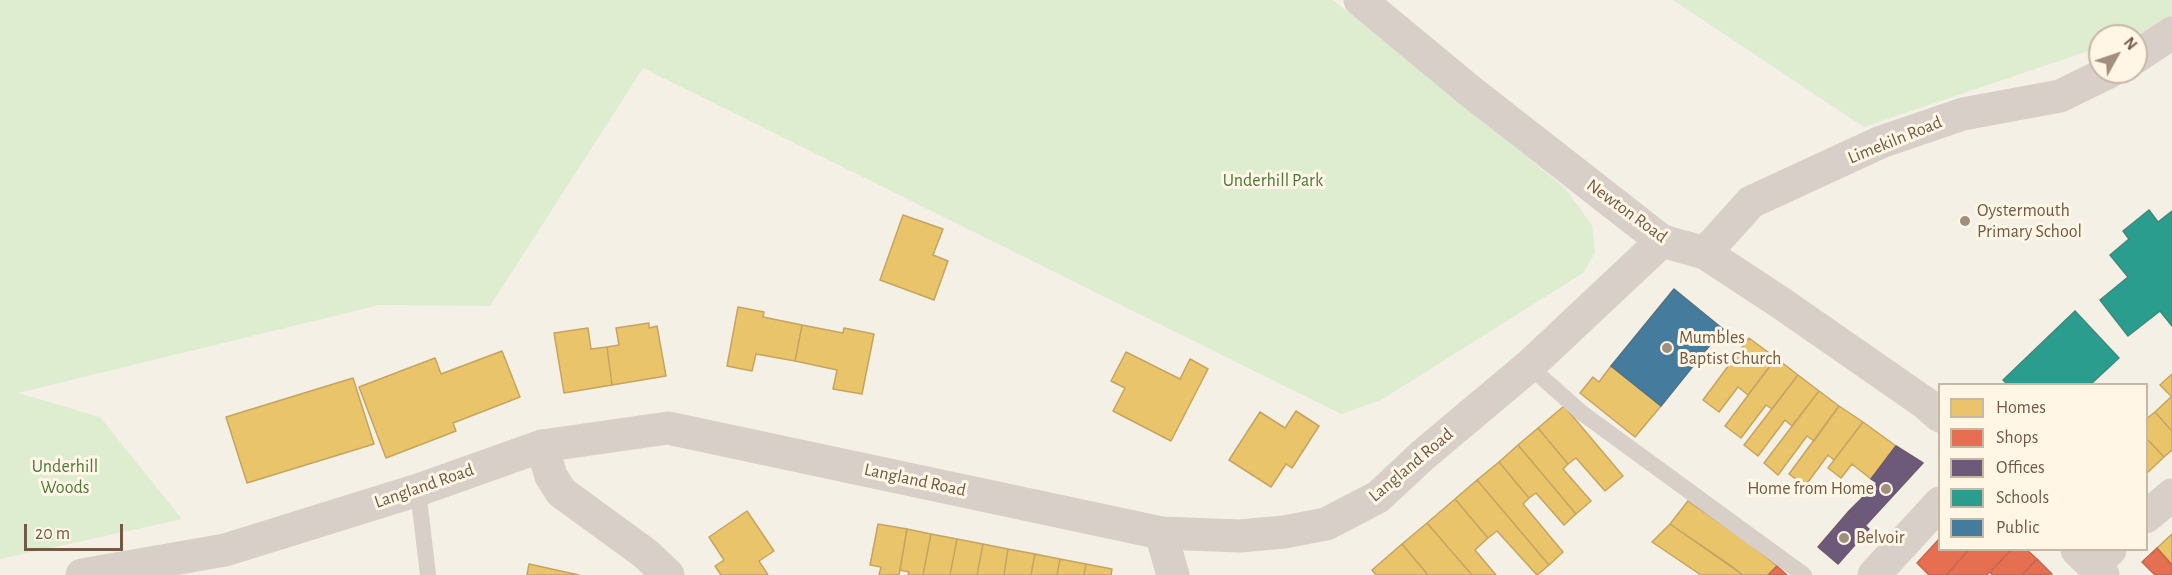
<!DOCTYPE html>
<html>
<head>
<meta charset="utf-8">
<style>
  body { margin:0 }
  #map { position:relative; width:2172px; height:575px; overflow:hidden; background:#f5f0e5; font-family:"Alegreya Sans",sans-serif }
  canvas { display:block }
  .legend { position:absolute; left:1938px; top:383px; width:210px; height:168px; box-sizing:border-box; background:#fff6e5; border:2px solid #c7b7a5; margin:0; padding:8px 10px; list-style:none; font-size:18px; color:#725946 }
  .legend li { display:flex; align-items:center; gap:12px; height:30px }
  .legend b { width:30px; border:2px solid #c7b7a5 }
  .north { position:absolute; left:2088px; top:24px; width:60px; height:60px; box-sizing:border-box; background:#fff6e5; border:2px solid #c7b7a5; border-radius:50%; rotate:50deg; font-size:16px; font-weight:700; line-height:24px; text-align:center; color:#725946 }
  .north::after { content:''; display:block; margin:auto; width:21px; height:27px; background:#a08e7e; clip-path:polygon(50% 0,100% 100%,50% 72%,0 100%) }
  .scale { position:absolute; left:24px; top:524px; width:99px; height:27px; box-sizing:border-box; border:3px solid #725946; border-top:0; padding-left:8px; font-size:18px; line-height:21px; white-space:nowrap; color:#725946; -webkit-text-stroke:4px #fff6e5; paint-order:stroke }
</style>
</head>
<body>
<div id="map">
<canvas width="2172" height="575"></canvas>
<ul class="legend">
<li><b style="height:16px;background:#e9c46a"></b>Homes</li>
<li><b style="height:16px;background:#e76f51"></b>Shops</li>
<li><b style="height:16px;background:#6d597a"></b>Offices</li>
<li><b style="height:16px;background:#2a9d8f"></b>Schools</li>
<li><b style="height:16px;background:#457b9d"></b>Public</li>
</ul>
<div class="north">N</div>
<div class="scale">20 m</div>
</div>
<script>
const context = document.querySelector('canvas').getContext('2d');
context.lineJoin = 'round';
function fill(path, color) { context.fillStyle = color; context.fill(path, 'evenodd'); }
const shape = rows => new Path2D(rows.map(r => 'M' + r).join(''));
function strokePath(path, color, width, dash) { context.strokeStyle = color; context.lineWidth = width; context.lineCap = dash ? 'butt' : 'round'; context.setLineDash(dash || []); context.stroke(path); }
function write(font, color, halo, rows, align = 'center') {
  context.font = font + ' "Alegreya Sans",sans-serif'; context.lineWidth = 6; context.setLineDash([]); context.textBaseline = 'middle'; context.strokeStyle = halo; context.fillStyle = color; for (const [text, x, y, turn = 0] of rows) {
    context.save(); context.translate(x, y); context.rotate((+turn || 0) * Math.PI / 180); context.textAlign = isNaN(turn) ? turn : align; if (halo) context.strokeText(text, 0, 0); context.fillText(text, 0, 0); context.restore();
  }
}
fill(shape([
  [0,0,1333,0,1565,188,1592,225,1595,253,1583,273,1381,400,1341,414,643,68,490,306,379,305,18,393,100,417,182,519,0,559],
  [1673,0,2172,0,2172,24,2136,41,2136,36,2100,36,2100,47,1864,127]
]), '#deeccf');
const homes = shape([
  [903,215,943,229,933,255,948,261,934,300,880,280,903,215],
  [738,307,764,312,763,317,802,325,795,361,756,354,752,371,727,366,738,307],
  [649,323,649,328,657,326,666,376,612,385,607,347,619,345,616,328,649,323],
  [802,325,843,333,844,328,874,334,862,394,833,389,837,370,795,361,802,325],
  [588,328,591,349,607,347,612,385,564,393,554,333,588,328],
  [1749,338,1776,358,1748,395,1738,387,1719,412,1703,400,1749,338],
  [502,351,520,397,453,423,456,431,386,458,359,387,435,358,441,374,502,351],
  [1126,352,1180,379,1190,359,1208,369,1171,441,1113,411,1125,388,1111,381,1126,352],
  [1776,358,1798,375,1772,409,1766,405,1741,438,1725,426,1776,358],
  [1611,366,1661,406,1635,437,1580,393,1593,377,1599,382,1611,366],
  [2172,374,2172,397,2160,385,2172,374],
  [1798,375,1819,391,1792,426,1785,420,1758,456,1744,445,1798,375],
  [353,378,374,444,247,483,226,417,353,378],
  [1819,391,1839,406,1814,441,1807,436,1778,475,1764,463,1819,391],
  [2171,397,2172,397,2172,431,2155,412,2171,397],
  [1564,406,1623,476,1605,491,1576,458,1568,464,1538,428,1564,406],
  [1839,406,1863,422,1834,460,1828,455,1805,486,1789,474,1839,406],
  [1296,411,1319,426,1292,468,1286,464,1271,487,1229,460,1260,412,1285,428,1296,411],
  [2155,412,2172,431,2172,450,2164,457,2146,438,2146,419,2155,412],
  [1863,422,1896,446,1871,479,1852,464,1841,478,1828,468,1863,422],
  [1538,428,1568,464,1563,469,1591,501,1576,514,1518,445,1538,428],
  [2146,438,2164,457,2148,472,2146,471,2146,438],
  [1518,445,1576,514,1564,525,1536,493,1529,498,1499,462,1518,445],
  [1499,462,1529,498,1523,504,1563,552,1549,565,1477,480,1499,462],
  [1477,480,1549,565,1537,575,1497,531,1488,538,1455,499,1477,480],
  [1455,499,1488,538,1475,550,1496,575,1472,575,1427,523,1455,499],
  [1688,501,1749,543,1777,566,1768,575,1743,575,1670,524,1688,501],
  [747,511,774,551,759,561,768,575,721,575,715,566,724,560,709,537,747,511],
  [1427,523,1472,575,1428,575,1402,544,1427,523],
  [878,524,907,529,899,575,879,575,881,567,870,565,878,524],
  [1670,524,1730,565,1743,575,1701,575,1652,542,1670,524],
  [907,529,931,534,923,575,908,575,909,572,900,570,907,529],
  [931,534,957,539,950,575,923,575,931,534],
  [2172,534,2172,565,2157,548,2172,534],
  [957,539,983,544,977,575,950,575,957,539],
  [983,544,1008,549,1004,575,977,575,983,544],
  [1402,544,1428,575,1376,575,1372,570,1402,544],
  [1008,549,1035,554,1031,575,1004,575,1008,549],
  [1035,554,1060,559,1057,575,1031,575,1035,554],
  [1060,559,1086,564,1084,575,1057,575,1060,559],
  [529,564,579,575,527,575,529,564],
  [1086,564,1112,569,1111,575,1084,575,1086,564]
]);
fill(homes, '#e9c46a');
strokePath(homes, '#c5a45f', 1.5);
const shops = shape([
  [1940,538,1940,550,1969,550,1946,575,1929,575,1917,563,1940,538],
  [2157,548,2172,565,2172,575,2155,575,2142,562,2157,548],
  [1969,550,2011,550,1987,575,1946,575,1969,550],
  [2011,550,2027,550,2037,559,2022,575,1992,575,1990,572,2011,550],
  [2037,559,2052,574,2022,575,2037,559],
  [1777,566,1787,575,1768,575,1777,566]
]);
fill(shops, '#e76f51');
strokePath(shops, '#c4684e', 1.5);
const offices = shape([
  [1896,446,1923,463,1866,525,1849,511,1877,483,1871,479,1896,446],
  [1849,511,1869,529,1838,564,1818,547,1849,511]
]);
fill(offices, '#6d597a');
strokePath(offices, '#6e596a', 1.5);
const schools = shape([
  [2149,210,2158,222,2172,211,2172,326,2160,311,2128,336,2100,300,2128,277,2110,255,2129,239,2123,231,2149,210],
  [2075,311,2119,358,2091,384,2007,384,2003,380,2075,311]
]);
fill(schools, '#2a9d8f');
strokePath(schools, '#408979', 1.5);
const public = shape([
  [1674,289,1723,329,1661,406,1611,366,1674,289]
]);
fill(public, '#457b9d');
strokePath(public, '#527183', 1.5);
strokePath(shape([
  [1529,366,1582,413,1804,575],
  [418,490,428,575]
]), '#d7cfc8', 16);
strokePath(shape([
  [2136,57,2172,33],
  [1705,253,1751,202,1881,142,1963,114,2060,96,2109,72],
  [542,446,551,476,561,492,646,554,668,575],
  [2146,517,2172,495],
  [1161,533,1173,575],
  [2093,565,2110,550],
  [1874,575,1940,503]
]), '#d7cfc8', 33);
strokePath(shape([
  [1360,0,1470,91,1662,241]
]), '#d7cfc8', 33);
strokePath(shape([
  [2077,550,2103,575],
  [82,575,225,550,418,490,542,446,668,428,1161,533,1240,536,1284,532,1326,524,1378,497,1423,455,1529,366,1662,241,1705,253,1781,303,1925,403,1940,416]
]), '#d7cfc8', 33);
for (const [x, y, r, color] of [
  [1965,221,6,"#a08e7e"],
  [1667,348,6,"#a08e7e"],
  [1886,489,6,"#a08e7e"],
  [1844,538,6,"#a08e7e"]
]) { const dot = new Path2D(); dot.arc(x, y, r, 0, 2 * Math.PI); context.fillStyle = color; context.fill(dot); strokePath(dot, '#fff6e5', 2); }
write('18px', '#725946', '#fff6e5', [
  ["Limekiln Road",1895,140,-22],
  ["Newton Road",1627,211,36],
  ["Langland Road",1411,465,-40],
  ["Langland Road",915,480,12],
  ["Langland Road",424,486,-19]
]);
write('18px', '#4c783e', '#fff6e5', [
  ["Underhill Park",1273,181],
  ["Underhill",65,467],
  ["Woods",65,488]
]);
write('18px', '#725946', '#fff6e5', [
  ["Oystermouth",1977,211],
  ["Primary School",1977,232],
  ["Mumbles",1679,338],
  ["Baptist Church",1679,359],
  ["Home from Home",1874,489,"right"],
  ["Belvoir",1856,538]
], 'left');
</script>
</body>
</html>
